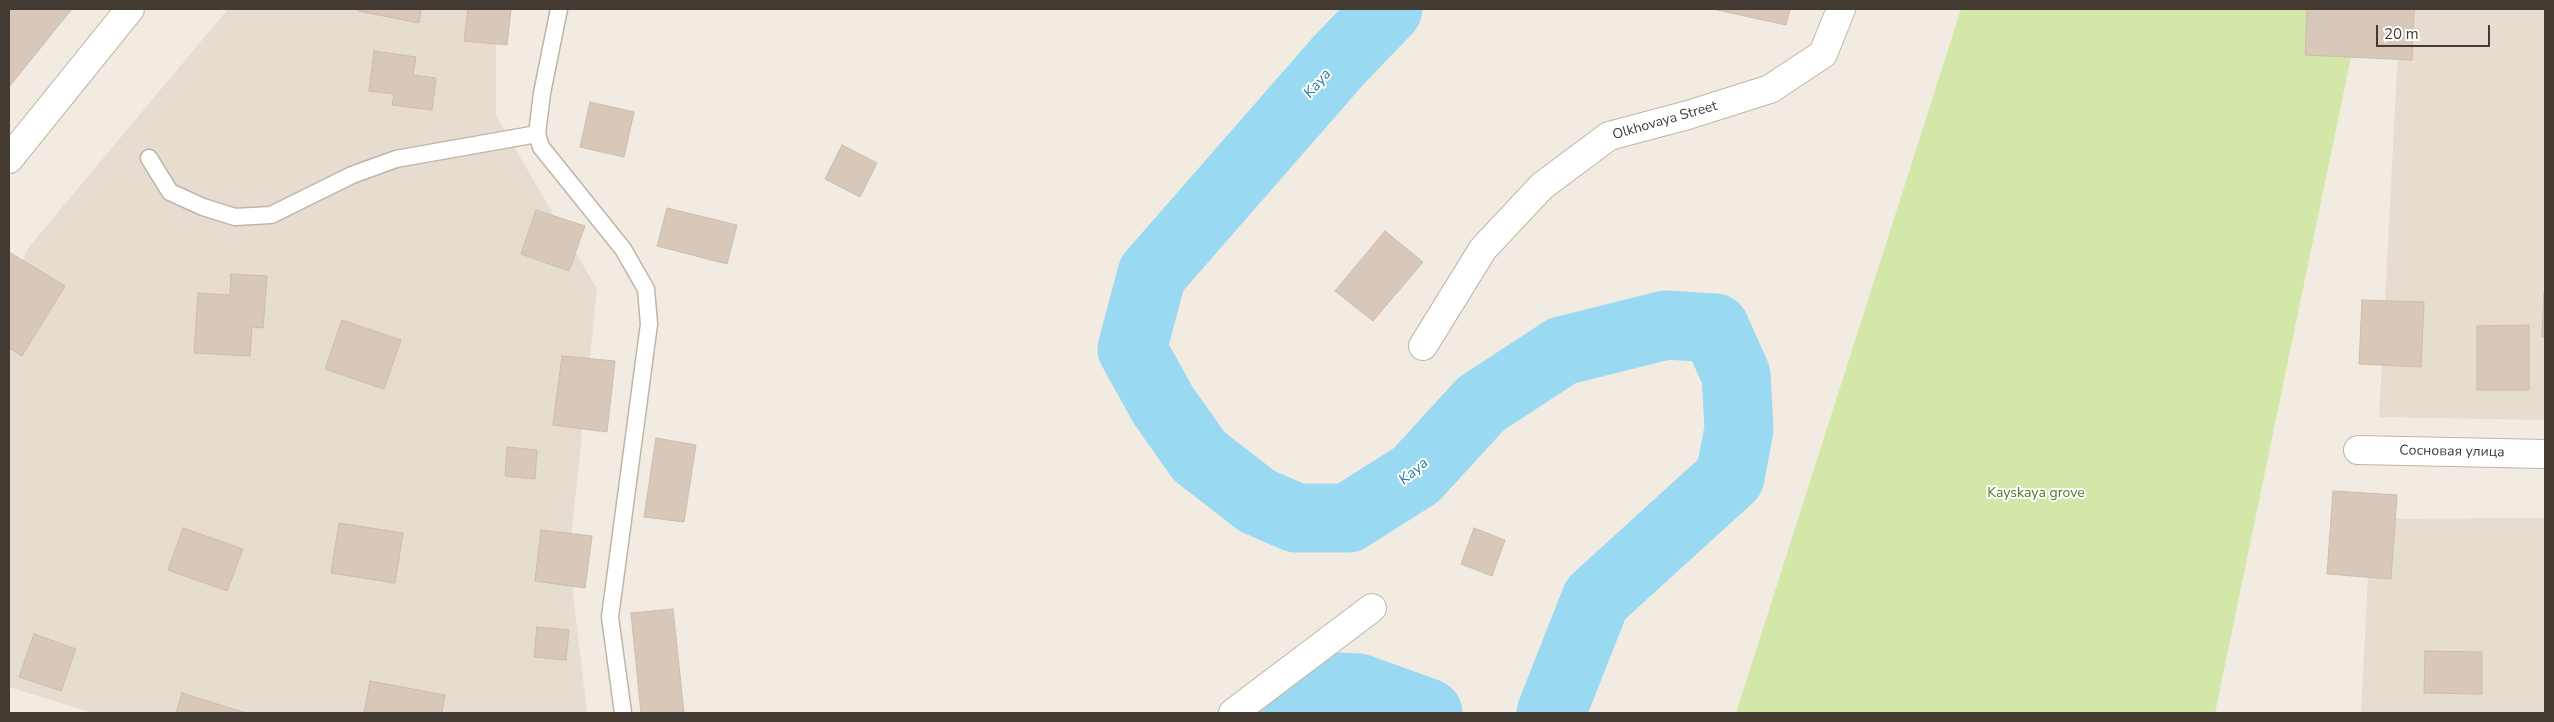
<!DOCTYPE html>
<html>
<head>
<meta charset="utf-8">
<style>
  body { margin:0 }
  #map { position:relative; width:2554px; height:722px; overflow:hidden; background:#f2ebe2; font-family:"Nunito Sans",sans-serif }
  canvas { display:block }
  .frame { position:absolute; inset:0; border:10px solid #433a32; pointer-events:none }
  .scale { position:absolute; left:2376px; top:25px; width:114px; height:22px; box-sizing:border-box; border:2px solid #433a32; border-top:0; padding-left:6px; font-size:15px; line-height:18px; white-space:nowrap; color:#433a32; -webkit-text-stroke:4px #fff; paint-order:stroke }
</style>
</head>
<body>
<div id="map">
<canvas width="2554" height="722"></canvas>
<div class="frame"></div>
<div class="scale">20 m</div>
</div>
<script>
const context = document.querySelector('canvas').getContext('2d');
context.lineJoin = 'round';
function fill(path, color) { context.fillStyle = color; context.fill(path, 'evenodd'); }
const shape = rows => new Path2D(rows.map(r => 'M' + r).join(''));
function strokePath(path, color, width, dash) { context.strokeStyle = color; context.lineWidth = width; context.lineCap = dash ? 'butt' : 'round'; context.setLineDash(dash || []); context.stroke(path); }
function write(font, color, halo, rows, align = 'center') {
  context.font = font + ' "Nunito Sans",sans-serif'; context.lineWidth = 4; context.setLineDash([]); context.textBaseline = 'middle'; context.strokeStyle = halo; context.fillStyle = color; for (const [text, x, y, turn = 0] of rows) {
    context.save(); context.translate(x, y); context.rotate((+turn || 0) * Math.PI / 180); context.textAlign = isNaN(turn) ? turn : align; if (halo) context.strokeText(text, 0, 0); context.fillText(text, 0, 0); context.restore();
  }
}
fill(shape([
  [228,9,496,9,496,116,597,289,569,558,587,713,93,713,9,687,9,287,29,247],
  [2419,9,2545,9,2545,420,2379,417,2400,12],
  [2545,518,2545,713,2361,713,2371,519]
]), '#e6dccf');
fill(shape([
  [1961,9,2361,9,2215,713,1736,713]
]), '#d3e8a8');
strokePath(shape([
  [1388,9,1339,60,1152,274,1132,349,1163,405,1199,456,1257,501,1296,518,1348,518,1416,475,1481,404,1562,351,1666,325,1715,328,1736,375,1739,429,1730,477,1596,599,1551,713],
  [1276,713,1304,685,1358,688,1428,713]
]), '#9ad9f2', 69);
const building = shape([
  [9,9,72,9,9,87,9,9],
  [359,9,421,9,419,23,358,11,359,9],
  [468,9,511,9,507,45,464,41,468,9],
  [1713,9,1790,9,1786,25,1713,9],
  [2307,9,2414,9,2412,60,2305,55,2307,9],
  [374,51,416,57,413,75,436,78,432,110,392,105,394,94,369,91,374,51],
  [590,102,634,112,624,157,580,147,590,102],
  [842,145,877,163,860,197,825,179,842,145],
  [667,208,737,225,727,264,657,246,667,208],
  [536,210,585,226,569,271,521,254,536,210],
  [1385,231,1423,262,1373,321,1335,291,1385,231],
  [9,252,65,286,22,356,9,348,9,252],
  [231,274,267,276,263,328,252,327,250,356,194,353,198,293,230,295,231,274],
  [2544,292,2545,292,2545,337,2542,337,2544,292],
  [2362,300,2424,302,2421,367,2359,364,2362,300],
  [342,320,401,340,384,389,325,369,342,320],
  [2529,325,2529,390,2477,390,2477,326,2529,325],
  [562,356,615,361,607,432,553,425,562,356],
  [656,438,696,445,684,522,644,517,656,438],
  [507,447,537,450,535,479,505,476,507,447],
  [2333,491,2397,495,2391,579,2327,574,2333,491],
  [339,523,403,533,395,583,331,573,339,523],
  [183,528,243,549,227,591,168,570,183,528],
  [1474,528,1505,540,1492,576,1461,564,1474,528],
  [541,530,592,536,585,588,535,581,541,530],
  [673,609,684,713,641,713,631,613,673,609],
  [537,627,569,630,566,660,534,657,537,627],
  [34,634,76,649,61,691,19,677,34,634],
  [2425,651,2482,652,2482,694,2424,693,2425,651],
  [370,681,445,695,442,713,364,713,370,681],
  [182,693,246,713,176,713,182,693]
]);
fill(building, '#d7c8ba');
strokePath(building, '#cebcaa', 1);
const lane = shape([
  [559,9,542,93,537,134,541,147,623,249,646,289,649,324,610,617,623,713],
  [149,158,170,192,203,207,235,217,271,215,352,175,396,159,537,134]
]);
const street = shape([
  [9,159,130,9],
  [1423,346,1483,249,1542,186,1609,136,1688,115,1770,89,1823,54,1841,9],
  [2358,450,2545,454],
  [1233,713,1372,608]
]);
strokePath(lane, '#c0b4a7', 19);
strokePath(street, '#c0b4a7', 30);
strokePath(lane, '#fff', 16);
strokePath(street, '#fff', 28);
write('14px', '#433a32', '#fff', [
  ["Olkhovaya Street",1665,121,-16],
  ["Сосновая улица",2452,452,1]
]);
write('14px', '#4d7624', '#fff', [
  ["Kayskaya grove",2036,494]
]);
write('italic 15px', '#277da2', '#fff', [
  ["Kaya",1318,84,-49],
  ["Kaya",1414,472,-40]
]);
</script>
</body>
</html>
